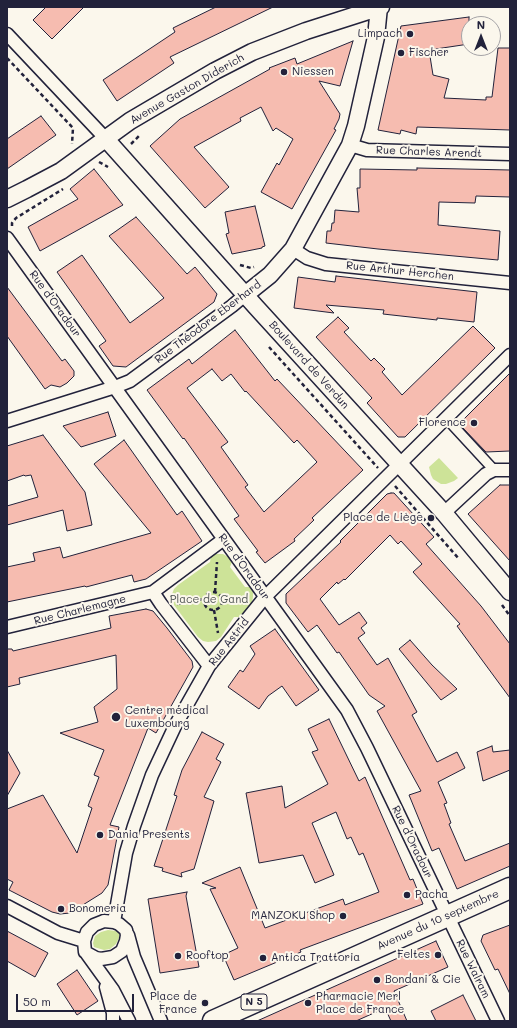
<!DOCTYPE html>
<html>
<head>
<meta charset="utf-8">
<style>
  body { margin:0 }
  #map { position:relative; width:517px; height:1028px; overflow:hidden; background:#fbf7ec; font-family:Mali,sans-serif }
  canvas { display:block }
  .frame { position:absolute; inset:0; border:8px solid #22223b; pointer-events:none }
  .north { position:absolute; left:461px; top:16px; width:40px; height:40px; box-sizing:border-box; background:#fbf7ec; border:1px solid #a4a2a5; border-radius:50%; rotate:0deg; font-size:11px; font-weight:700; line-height:16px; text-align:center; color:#22223b }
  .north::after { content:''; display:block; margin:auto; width:14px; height:18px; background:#22223b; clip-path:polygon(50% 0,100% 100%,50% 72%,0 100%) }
  .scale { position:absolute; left:16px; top:994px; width:118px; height:18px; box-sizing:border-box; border:2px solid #22223b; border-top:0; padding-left:5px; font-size:12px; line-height:14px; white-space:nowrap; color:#22223b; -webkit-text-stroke:3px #fbf7ec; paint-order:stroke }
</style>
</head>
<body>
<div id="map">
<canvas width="517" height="1028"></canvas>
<div class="frame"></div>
<div class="north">N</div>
<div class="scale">50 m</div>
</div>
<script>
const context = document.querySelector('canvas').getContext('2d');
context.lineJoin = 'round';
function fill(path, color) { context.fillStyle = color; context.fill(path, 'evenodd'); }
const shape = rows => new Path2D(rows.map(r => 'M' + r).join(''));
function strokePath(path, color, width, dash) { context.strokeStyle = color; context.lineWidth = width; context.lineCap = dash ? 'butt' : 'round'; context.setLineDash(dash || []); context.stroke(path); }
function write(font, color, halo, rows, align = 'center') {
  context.font = font + ' Mali,sans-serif'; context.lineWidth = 4; context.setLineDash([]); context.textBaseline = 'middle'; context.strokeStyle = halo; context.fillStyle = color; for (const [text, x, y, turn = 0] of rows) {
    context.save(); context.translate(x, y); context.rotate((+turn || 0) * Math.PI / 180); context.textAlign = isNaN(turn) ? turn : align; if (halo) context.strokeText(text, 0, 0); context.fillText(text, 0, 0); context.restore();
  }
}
fill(shape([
  [439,458,458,478,454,481,446,484,441,484,433,479,431,475,429,467],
  [216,554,223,554,228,557,232,562,230,567,245,587,251,587,253,591,253,597,252,603,241,617,234,617,221,637,216,641,208,642,203,641,198,637,174,605,172,594,174,589,178,585,210,562,211,556],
  [108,930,116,931,120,934,119,938,116,944,110,949,104,950,94,947,93,943,95,936,101,932]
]), '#cde398');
const building = shape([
  [46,7,84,7,52,39,33,20,46,7],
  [216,7,273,7,170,57,174,63,117,101,103,80,175,32,173,28,216,7],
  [469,17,469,44,429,50,433,75,449,79,444,98,486,100,486,97,492,97,498,48,510,48,510,130,417,127,416,134,401,130,400,134,378,130,401,26,469,17],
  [353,41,340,86,319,81,340,114,339,119,334,129,336,130,292,209,261,192,277,163,279,165,293,139,276,128,273,131,261,107,240,118,241,121,194,147,229,187,205,208,150,146,180,119,270,69,269,68,295,58,297,64,353,41],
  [41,116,56,135,7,169,7,139,41,116],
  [417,168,510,170,510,197,476,196,475,203,439,202,438,225,500,231,498,260,378,249,326,243,327,231,331,231,332,223,334,223,335,210,359,212,357,188,360,188,360,169,417,170,417,168],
  [94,169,123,205,40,251,28,227,78,199,70,189,94,169],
  [255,206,265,246,262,247,262,248,232,254,226,234,229,233,225,212,255,206],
  [136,217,187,274,195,267,217,294,214,302,126,367,113,366,99,346,106,341,57,272,82,255,130,323,164,298,109,236,136,217],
  [336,276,477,292,474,322,437,318,437,320,383,314,384,310,326,305,334,313,294,308,298,277,335,282,336,276],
  [7,287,62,361,65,359,74,371,74,376,67,383,60,387,51,385,45,389,7,336,7,287],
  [338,317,349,328,344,332,371,361,374,358,385,369,382,372,402,395,473,326,495,348,405,437,398,437,367,403,372,398,316,337,338,317],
  [235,330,275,381,277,379,363,470,312,518,314,520,294,539,295,541,265,563,256,552,258,551,234,519,239,516,184,438,183,439,147,390,189,359,192,364,235,330],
  [212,369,222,381,231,374,245,392,246,391,294,443,297,440,317,462,264,512,245,487,248,485,221,447,228,442,187,388,212,369],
  [510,373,510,451,486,452,459,424,510,373],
  [108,412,116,436,81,447,63,426,108,412],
  [43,435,85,492,92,525,67,531,63,510,7,525,7,506,38,497,31,475,25,476,24,475,7,481,7,446,43,435],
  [124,440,177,515,182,511,202,541,146,579,134,582,132,575,86,587,85,586,7,602,7,567,35,561,33,553,60,547,63,558,151,533,94,464,124,440],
  [500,485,510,485,510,561,468,514,500,485],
  [391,493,394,493,434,537,426,544,481,606,510,644,510,698,457,626,460,624,413,572,422,564,401,541,398,544,390,535,345,580,344,579,338,584,337,582,320,599,339,625,359,612,367,623,361,628,365,633,358,638,377,665,388,658,417,712,412,715,437,762,457,752,465,768,438,782,447,803,444,804,451,823,449,824,465,861,510,843,510,866,457,889,439,848,432,851,409,795,421,791,377,711,385,706,369,695,339,652,337,653,317,625,308,632,286,603,286,594,341,542,340,541,387,494,391,493],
  [146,609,153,611,167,628,192,661,193,667,156,733,148,728,110,825,119,827,108,885,102,893,70,913,60,914,52,912,9,890,13,882,7,879,7,809,43,795,77,853,92,808,88,806,99,777,94,775,104,750,60,733,98,722,94,707,117,689,116,655,19,678,20,684,7,687,7,649,12,649,13,651,111,628,109,616,146,609],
  [275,629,319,690,296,706,282,686,268,696,259,709,228,687,240,670,243,672,255,654,250,646,275,629],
  [410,640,432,665,457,689,441,700,399,649,410,640],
  [329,719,359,781,365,777,410,880,413,879,423,904,300,950,301,952,234,980,223,955,238,948,210,889,216,888,202,883,240,867,265,928,343,899,345,905,379,892,363,853,359,855,351,837,347,839,336,812,312,823,334,875,315,883,303,855,259,863,246,793,282,786,285,808,328,784,312,752,318,750,308,729,329,719],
  [202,732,224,744,216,759,221,762,204,797,214,801,194,869,181,873,182,877,162,871,163,868,154,866,177,796,174,795,182,770,202,732],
  [492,746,493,752,510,750,510,770,483,781,477,752,492,746],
  [7,750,20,773,7,796,7,750],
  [187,892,186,896,199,967,160,973,148,899,187,892],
  [510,925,510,994,498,969,495,970,481,941,483,935,510,925],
  [7,931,48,953,35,977,7,961,7,931],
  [436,941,448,967,394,991,407,1021,391,1021,385,1008,356,1021,257,1021,436,941],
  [77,970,98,1001,77,1015,57,984,77,970],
  [463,995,476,1021,436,1021,431,1011,463,995]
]);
fill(building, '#f6bcb0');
strokePath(building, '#22223b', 1);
const pedestrian = shape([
  [446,418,494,470]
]);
const minor = shape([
  [7,34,106,139],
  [350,145,367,150,510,154],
  [7,238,347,710,367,748,498,1021],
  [293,249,307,258,326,264,510,283],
  [7,421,115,387,130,381,232,306,245,295],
  [444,513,486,474,494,470,510,470],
  [153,592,161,604,209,666],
  [7,627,153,592,224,539],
  [7,906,58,933,84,941],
  [104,921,114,922,119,924,126,930,127,935,126,941,122,951,113,957,101,959,96,958,85,952,84,941,87,932,94,925,104,921],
  [114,922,126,853,134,826,152,775,175,726,209,666,265,597,510,355],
  [128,935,134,957,161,1021],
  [87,954,113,990,129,1021],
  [106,987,113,1013,113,1021]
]);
const tertiary = shape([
  [106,139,256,307,444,513,510,592],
  [7,199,27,189,61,171,130,121,215,71,252,52,306,31,381,7],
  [245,295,270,275,293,249,350,145,356,126,376,37,379,7]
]);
const primary = shape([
  [213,1021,510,888]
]);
strokePath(pedestrian, '#22223b', 12);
strokePath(minor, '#22223b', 15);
strokePath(tertiary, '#22223b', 19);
strokePath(primary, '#22223b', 23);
strokePath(shape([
  [7,58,73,128,72,144],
  [131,144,139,136],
  [99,162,108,167],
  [12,226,12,223,16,218,63,189],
  [240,265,251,268,254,267],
  [269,347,378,468],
  [395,486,459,559],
  '204 601a9 9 0 1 1 18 0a9 9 0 1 1-18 0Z',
  [215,592,217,562],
  [222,599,243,603],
  [177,604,203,599],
  [502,605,510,616],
  [214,610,218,633]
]), '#22223b', 2.5, [4, 3]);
strokePath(pedestrian, '#fbf7ec', 9);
strokePath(minor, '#fbf7ec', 12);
strokePath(tertiary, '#fbf7ec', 16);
strokePath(primary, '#fbf7ec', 20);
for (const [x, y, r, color] of [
  [410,34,4,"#22223b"],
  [401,53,4,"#22223b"],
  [284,72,4,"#22223b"],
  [474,423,4,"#22223b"],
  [431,518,4,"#22223b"],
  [116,717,5,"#22223b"],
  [100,835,4,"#22223b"],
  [407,895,4,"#22223b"],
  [61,909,4,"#22223b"],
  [343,916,4,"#22223b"],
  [438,955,4,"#22223b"],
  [178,956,4,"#22223b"],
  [263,958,4,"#22223b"],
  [377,980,4,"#22223b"],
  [205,1003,4,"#22223b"],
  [308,1003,4,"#22223b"]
]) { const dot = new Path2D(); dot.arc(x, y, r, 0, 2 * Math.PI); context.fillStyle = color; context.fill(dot); strokePath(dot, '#fbf7ec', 1.5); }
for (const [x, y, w] of [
  [254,1002,26]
]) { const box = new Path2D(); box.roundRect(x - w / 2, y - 8, w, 16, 3); context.fillStyle = '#fbf7ec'; context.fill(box); strokePath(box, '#22223b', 1); }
write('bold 10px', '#22223b', null, [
  ["N 5",254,1002]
]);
write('11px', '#22223b', '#fbf7ec', [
  ["Limpach",402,34,"right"],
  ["Fischer",409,53],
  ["Niessen",292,72],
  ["Florence",466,423,"right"],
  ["Place de Liège",423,518,"right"],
  ["Centre médical",125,711],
  ["Luxembourg",125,724],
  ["Dania Presents",108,835],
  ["Pacha",415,895],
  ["Bonomeria",69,909],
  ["MANZOKU Shop",335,916,"right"],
  ["Feltes",430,955,"right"],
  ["Rooftop",186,956],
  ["Antica Trattoria",271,958],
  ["Bondani & Cie",385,980],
  ["Place de",197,997,"right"],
  ["France",197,1010,"right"],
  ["Pharmacie Merl",316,997],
  ["Place de France",316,1010]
], 'left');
write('11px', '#22223b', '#fbf7ec', [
  ["Avenue Gaston Diderich",187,89,-30],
  ["Rue Charles Arendt",429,152,2],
  ["Rue Arthur Herchen",400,271,6],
  ["Rue d'Oradour",55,304,54],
  ["Rue Théodore Eberhard",208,322,-37],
  ["Boulevard de Verdun",309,365,48],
  ["Rue d'Oradour",244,567,54],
  ["Rue Charlemagne",80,610,-14],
  ["Rue Astrid",229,642,-52],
  ["Rue d'Oradour",412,842,64],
  ["Avenue du 10 septembre",438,920,-24],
  ["Rue Walram",473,969,64]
]);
write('11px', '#4d5252', '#fbf7ec', [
  ["Place de Gand",209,600]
]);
</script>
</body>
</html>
